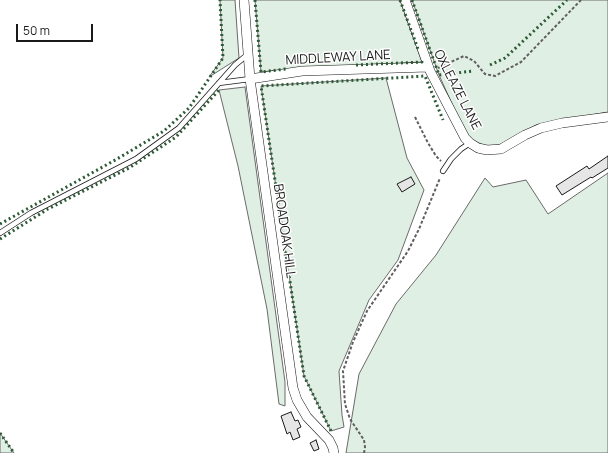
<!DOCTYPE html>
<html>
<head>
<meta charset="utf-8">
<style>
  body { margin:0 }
  #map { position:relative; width:608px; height:453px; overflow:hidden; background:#fff; font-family:Manrope,sans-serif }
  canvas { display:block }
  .scale { position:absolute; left:16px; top:24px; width:77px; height:18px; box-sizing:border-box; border:2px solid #1a1a1a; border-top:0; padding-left:5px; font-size:12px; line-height:14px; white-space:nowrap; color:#1a1a1a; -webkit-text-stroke:3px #fff; paint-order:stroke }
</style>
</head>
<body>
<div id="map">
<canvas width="608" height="453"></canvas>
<div class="scale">50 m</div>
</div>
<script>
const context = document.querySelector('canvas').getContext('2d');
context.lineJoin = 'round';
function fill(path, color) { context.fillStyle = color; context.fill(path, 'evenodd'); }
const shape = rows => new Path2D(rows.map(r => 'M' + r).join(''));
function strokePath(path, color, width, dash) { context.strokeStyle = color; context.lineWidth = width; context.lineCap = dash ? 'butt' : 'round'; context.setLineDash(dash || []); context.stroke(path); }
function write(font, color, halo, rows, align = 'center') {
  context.font = font + ' Manrope,sans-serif'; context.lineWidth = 3; context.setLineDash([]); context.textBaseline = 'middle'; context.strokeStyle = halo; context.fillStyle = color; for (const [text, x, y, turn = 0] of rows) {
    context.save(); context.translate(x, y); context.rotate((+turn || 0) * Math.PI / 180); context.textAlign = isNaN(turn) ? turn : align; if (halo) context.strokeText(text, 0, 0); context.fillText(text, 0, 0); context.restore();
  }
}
const green = shape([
  [220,0,235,0,239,58,209,77,223,58,220,0],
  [255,0,400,0,422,62,300,68,261,72,255,0],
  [412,0,608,0,608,112,536,125,502,144,489,147,476,142,467,137,439,75,412,0],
  [386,78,407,158,424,190,398,260,369,300,339,371,342,415,344,427,331,431,304,376,261,86,386,78],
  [245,87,285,382,285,406,279,404,267,309,238,166,219,90,245,87],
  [608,173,608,453,346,453,359,374,396,304,436,255,485,178,493,187,526,180,548,214,608,173],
  [0,433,14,453,0,453,0,433]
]);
fill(green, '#e0efe3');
strokePath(green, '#6a6a6a', 1);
const building = shape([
  [608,156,608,168,592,178,591,177,562,195,556,186,587,166,589,169,608,156],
  [411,177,415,184,402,192,397,184,411,177],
  [291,412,295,421,298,420,301,427,297,429,300,437,293,440,290,432,287,434,281,416,291,412],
  [316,440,319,449,314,451,310,443,316,440]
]);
fill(building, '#e6e6e6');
strokePath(building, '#1a1a1a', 1);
const lane = shape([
  [219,83,250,79],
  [443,171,451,159,461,149,470,143],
  [0,233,31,213,136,159,179,128,235,65,247,55]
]);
const street = shape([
  [244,0,250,79,293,388,297,400,307,417,329,440,333,448,334,453],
  [405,0,430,71,465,138,470,143,478,148,487,150,501,149,525,135,541,128,562,123,608,117],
  [250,79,302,71,428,67]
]);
strokePath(lane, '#1a1a1a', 6);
strokePath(street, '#1a1a1a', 10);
strokePath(shape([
  [438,68,464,56,474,61,485,74,495,76,521,62,581,0],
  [415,117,428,143,436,156,441,161],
  [364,453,365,447,364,440,350,419,345,404,343,371,353,342,367,311,408,251,419,229,440,178]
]), '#5f5f5f', 2, [3, 2]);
strokePath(lane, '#fff', 4.5);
strokePath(street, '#fff', 9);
strokePath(shape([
  [255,0,261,72,286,69],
  [400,0,418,49],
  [412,0,439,75,473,71],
  [356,65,422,62,421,58],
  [490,65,505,58,567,0],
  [0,224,117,159,164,131,189,108,223,58,220,0],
  [0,239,48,209,129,168,176,137,219,90],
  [331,431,304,376,261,86,425,76,443,120],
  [0,433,14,453]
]), '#2b5a34', 3, [2, 3]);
write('13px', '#1a1a1a', '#fff', [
  ["MIDDLEWAY LANE",338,58,-3],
  ["OXLEAZE LANE",457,90,63],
  ["BROADOAK HILL",284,231,82]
]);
</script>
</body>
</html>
